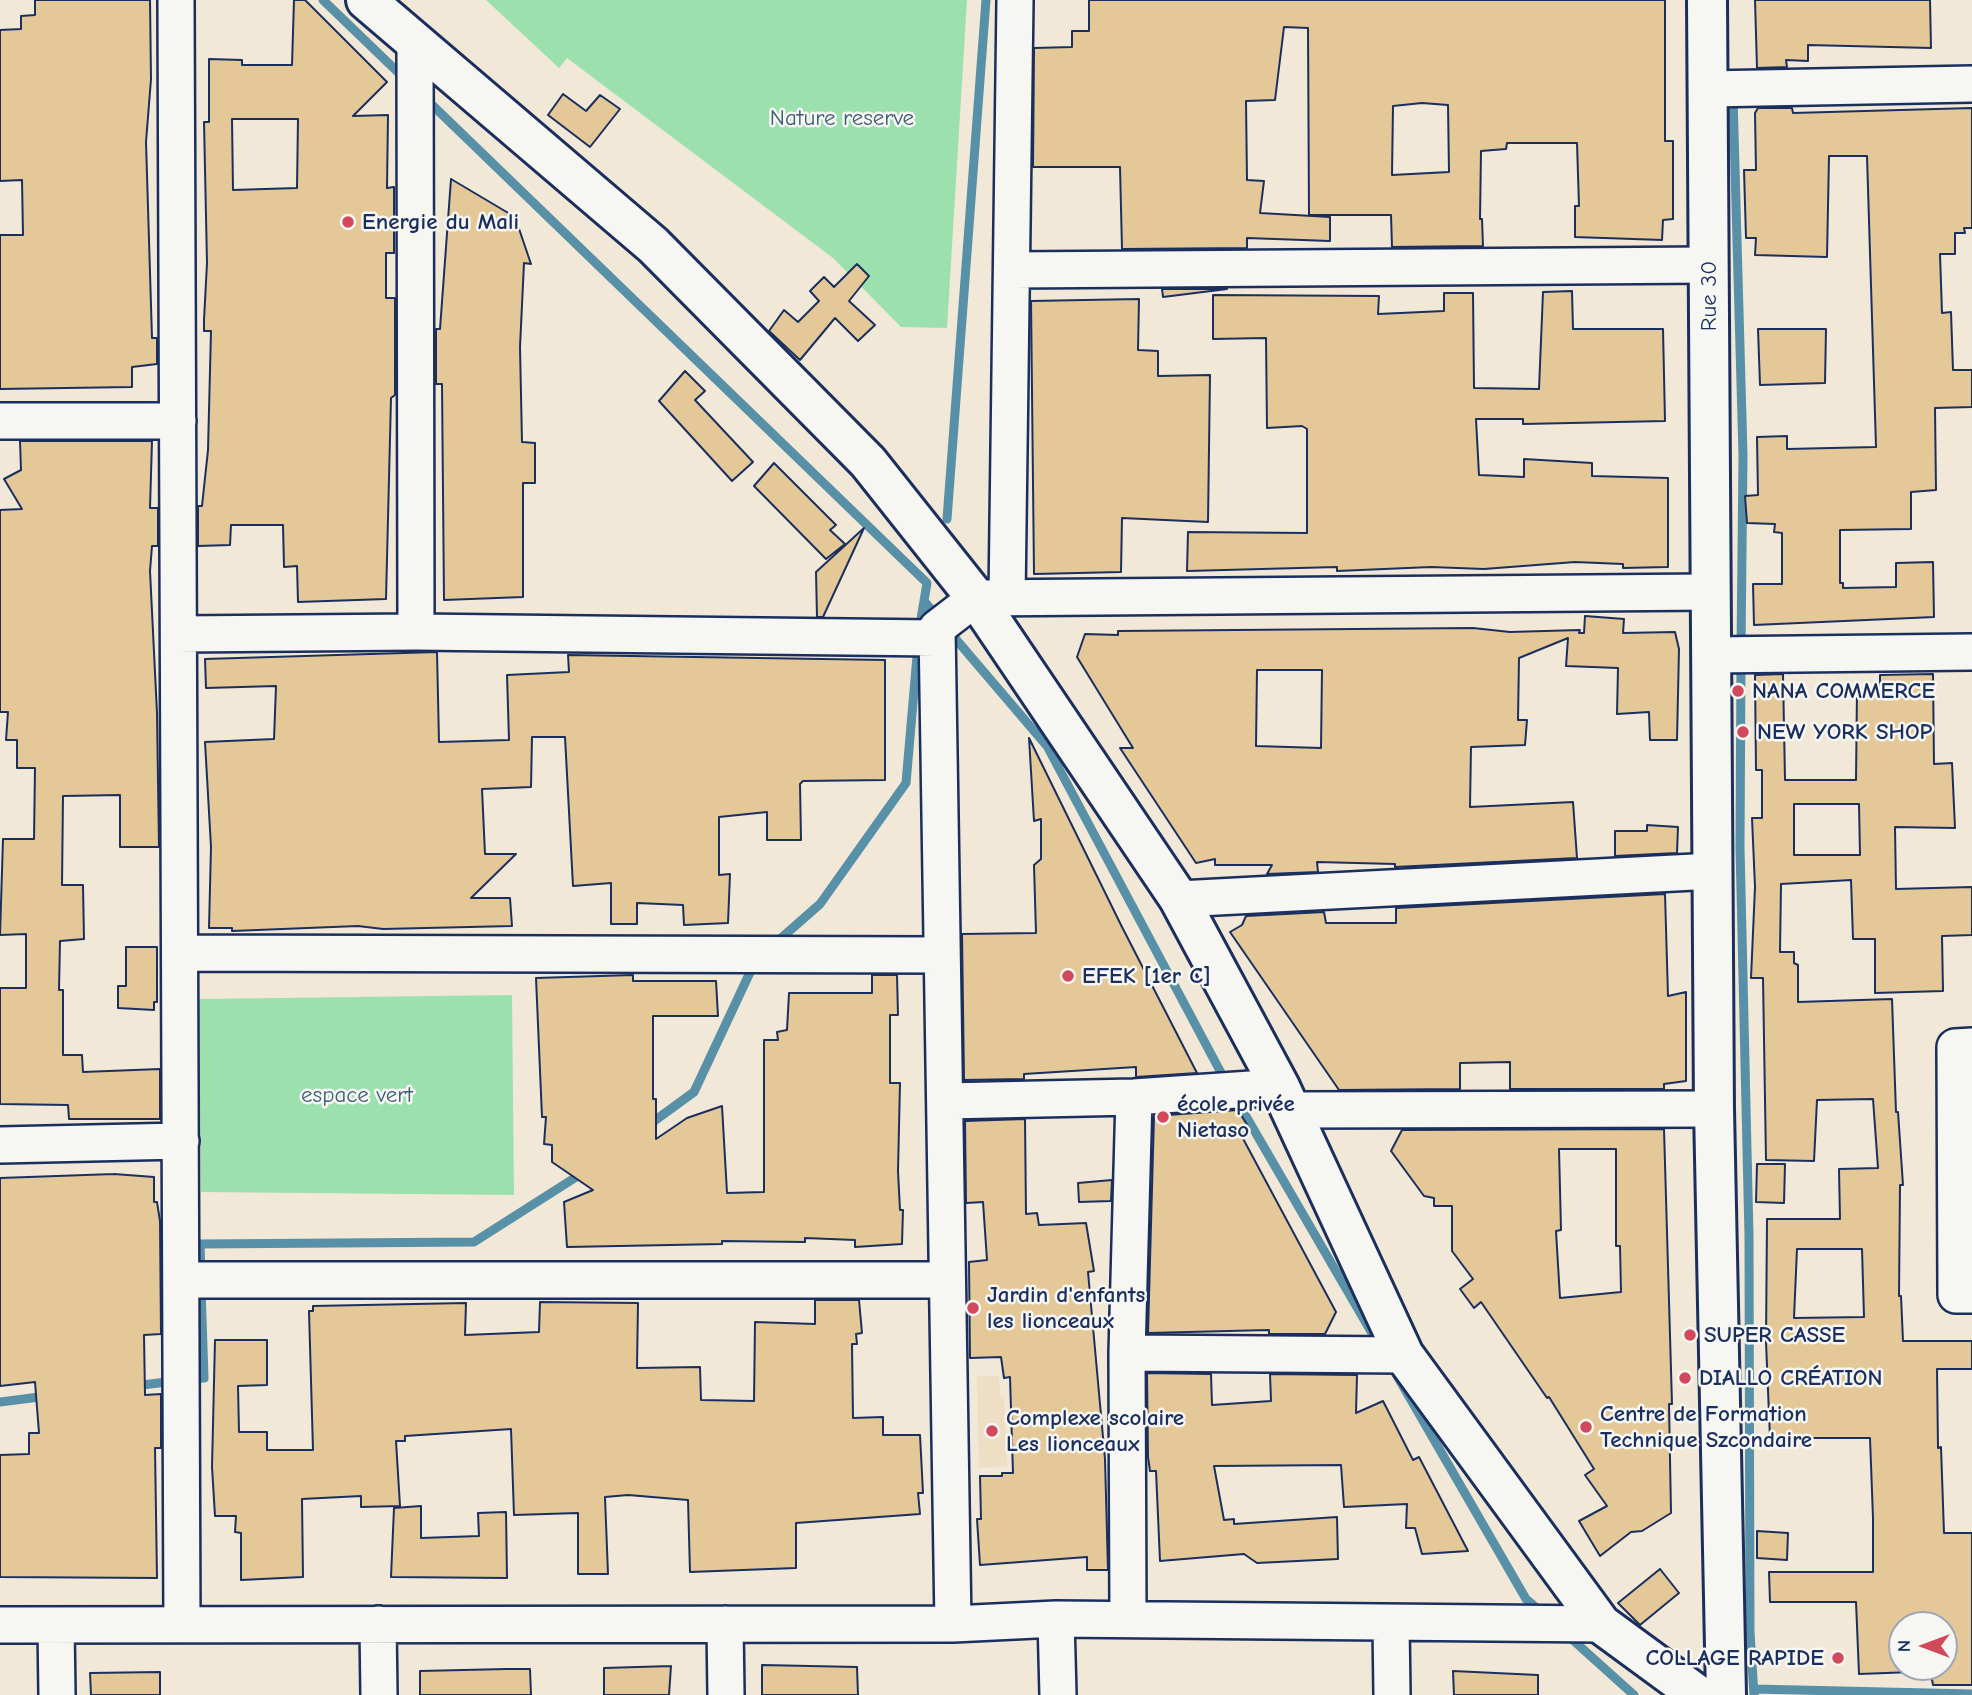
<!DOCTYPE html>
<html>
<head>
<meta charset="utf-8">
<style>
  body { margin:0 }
  #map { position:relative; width:1972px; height:1695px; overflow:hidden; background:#f1e8d7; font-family:"Comic Neue",sans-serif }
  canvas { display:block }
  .north { position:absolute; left:1888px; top:1611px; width:70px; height:70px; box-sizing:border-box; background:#f6f6f2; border:2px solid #9ea6b7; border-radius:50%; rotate:270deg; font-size:19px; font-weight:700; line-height:28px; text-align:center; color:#1b2f5e }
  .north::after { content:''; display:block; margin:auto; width:24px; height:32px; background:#d1495b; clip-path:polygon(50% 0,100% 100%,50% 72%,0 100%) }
</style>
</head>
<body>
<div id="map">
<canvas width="1972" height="1695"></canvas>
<div class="north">N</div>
</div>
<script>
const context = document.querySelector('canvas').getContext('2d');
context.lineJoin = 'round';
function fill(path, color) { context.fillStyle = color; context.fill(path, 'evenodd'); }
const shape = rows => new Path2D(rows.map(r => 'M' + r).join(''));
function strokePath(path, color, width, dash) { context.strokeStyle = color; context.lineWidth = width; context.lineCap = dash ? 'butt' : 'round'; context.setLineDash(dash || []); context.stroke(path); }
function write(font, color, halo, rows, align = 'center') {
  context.font = font + ' "Comic Neue",sans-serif'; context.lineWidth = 5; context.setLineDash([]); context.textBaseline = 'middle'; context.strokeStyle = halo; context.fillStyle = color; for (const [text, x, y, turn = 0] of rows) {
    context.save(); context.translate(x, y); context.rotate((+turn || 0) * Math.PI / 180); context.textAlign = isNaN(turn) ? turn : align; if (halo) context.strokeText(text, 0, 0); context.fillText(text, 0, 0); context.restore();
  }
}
fill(shape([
  [977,1376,999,1376,1000,1396,1004,1397,1007,1466,979,1468]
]), '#eddec4');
fill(shape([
  [486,0,967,0,947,328,901,327,833,258,567,58,559,68],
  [512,995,514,1195,201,1192,199,999]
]), '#9ce1ad');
strokePath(shape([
  [323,0,406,80],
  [1733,96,1743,455,1741,649],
  [426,99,927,583,919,631],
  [947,519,986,0],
  [924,601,939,619],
  [948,630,1047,746,1227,1084],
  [1741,663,1740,847,1749,1236,1750,1632,1754,1695],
  [779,940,820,904,906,783,918,645],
  [1236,1099,1380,1347],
  [646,1127,694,1092,753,966],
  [201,1274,200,1244,474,1242,584,1172],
  [1396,1374,1526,1599,1541,1612],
  [189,1379,204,1378,201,1288],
  [134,1386,175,1381],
  [0,1402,47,1396],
  [1565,1633,1634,1695],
  [1754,1689,1972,1694]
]), '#5790a7', 9);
const building = shape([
  [35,0,150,0,151,79,146,142,152,338,157,338,157,364,132,367,132,387,0,389,0,235,23,235,22,180,0,181,0,30,21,29,21,16,35,15,35,0],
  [294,0,305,0,387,82,353,116,388,115,387,188,394,187,394,253,386,253,386,298,395,298,395,395,391,398,386,599,298,602,297,566,284,567,283,525,231,525,230,545,198,546,198,506,202,506,208,450,211,331,204,331,204,320,207,263,204,122,209,122,209,59,242,60,242,65,292,65,294,0],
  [232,119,298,119,297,188,233,190,232,119],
  [1089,0,1665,0,1665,141,1673,141,1673,219,1663,220,1662,240,1575,237,1575,206,1579,206,1577,143,1507,143,1506,149,1481,151,1480,219,1482,219,1483,246,1392,247,1391,215,1309,215,1308,28,1284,27,1275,100,1246,101,1247,180,1264,181,1260,213,1330,217,1330,241,1247,238,1247,248,1122,249,1120,167,1033,167,1034,48,1072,47,1072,31,1089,31,1089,0],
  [1422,103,1448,105,1449,172,1392,175,1393,106,1422,103],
  [1755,0,1930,0,1931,48,1808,45,1808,61,1786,60,1787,67,1757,68,1755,0],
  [563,94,586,111,600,95,620,109,590,147,548,115,563,94],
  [1758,108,1792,108,1793,113,1972,108,1972,228,1964,228,1965,233,1955,233,1955,254,1940,254,1942,313,1951,312,1953,370,1972,370,1972,407,1935,408,1936,490,1911,492,1911,529,1840,530,1840,583,1843,583,1843,588,1896,587,1896,563,1933,562,1934,617,1754,625,1753,584,1782,584,1782,533,1774,532,1775,524,1747,523,1745,496,1758,495,1757,437,1787,436,1787,449,1876,447,1867,156,1829,156,1827,257,1755,255,1756,238,1746,238,1744,170,1756,170,1755,113,1758,108],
  [451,179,515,217,531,264,524,263,520,347,522,442,535,443,535,483,523,483,523,597,444,600,442,384,436,384,436,329,440,329,451,179],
  [857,264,869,276,849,301,875,325,858,341,835,318,800,360,769,331,784,310,798,322,819,301,810,291,824,277,834,287,857,264],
  [1162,289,1227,289,1163,297,1162,289],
  [1572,291,1573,329,1663,329,1665,421,1523,424,1523,419,1476,419,1479,475,1524,477,1524,459,1592,463,1592,476,1668,478,1668,567,1623,568,1623,564,1575,562,1484,569,1431,567,1337,571,1337,567,1187,571,1188,532,1307,533,1307,429,1302,426,1267,428,1266,338,1213,339,1213,295,1379,296,1378,314,1444,311,1444,293,1473,293,1474,388,1539,389,1543,292,1572,291],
  [1139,299,1138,350,1158,351,1158,376,1210,375,1208,522,1122,518,1121,572,1034,574,1031,301,1139,299],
  [1758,329,1826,329,1825,383,1760,385,1758,329],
  [685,371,705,391,695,400,753,462,732,481,659,401,685,371],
  [20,441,152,441,150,508,158,508,158,546,152,546,150,571,157,713,159,847,120,847,120,795,63,796,62,885,83,885,84,939,60,941,59,990,63,990,63,1055,82,1055,83,1072,160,1069,160,1119,69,1119,68,1105,0,1104,0,988,26,988,26,934,0,935,3,839,34,839,35,768,17,768,17,740,6,740,8,712,0,712,0,510,22,509,4,479,21,470,20,441],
  [774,463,836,525,830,530,845,544,826,559,754,486,774,463],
  [864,528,823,617,817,617,816,572,864,528],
  [1585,616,1624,619,1623,633,1675,632,1679,649,1677,740,1650,740,1649,712,1617,714,1618,668,1566,666,1568,638,1519,658,1518,720,1527,720,1525,745,1471,747,1470,807,1573,802,1577,858,1395,867,1395,864,1317,862,1318,872,1267,874,1272,865,1215,865,1215,859,1196,863,1120,748,1133,748,1077,657,1085,634,1118,635,1118,631,1473,628,1510,632,1580,630,1579,633,1584,633,1585,616],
  [1257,670,1322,670,1321,748,1256,746,1257,670],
  [437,652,439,742,509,740,507,675,569,672,568,655,885,660,885,780,803,781,800,784,801,840,767,840,767,812,719,817,719,875,730,874,728,923,684,925,683,905,637,903,637,924,611,924,611,883,573,886,565,737,532,737,531,787,482,789,485,854,516,854,471,898,510,898,512,926,383,929,358,926,232,931,232,928,209,928,211,847,205,742,274,739,276,686,206,688,205,659,437,652],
  [1783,674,1785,780,1856,780,1857,690,1880,690,1880,675,1933,674,1934,764,1952,763,1955,828,1895,827,1896,889,1972,887,1972,935,1942,936,1943,991,1875,993,1875,939,1853,939,1851,880,1781,884,1780,952,1794,952,1794,963,1798,965,1798,1002,1892,999,1896,1112,1898,1112,1903,1185,1900,1185,1899,1296,1901,1296,1903,1341,1972,1341,1972,1369,1937,1369,1938,1448,1941,1447,1944,1533,1972,1533,1972,1685,1933,1685,1931,1674,1913,1672,1859,1674,1856,1602,1770,1602,1769,1572,1873,1572,1873,1518,1870,1438,1770,1438,1766,1342,1767,1219,1840,1219,1839,1169,1878,1168,1873,1099,1817,1100,1814,1161,1766,1160,1763,978,1751,978,1755,887,1752,818,1762,818,1762,770,1756,770,1755,675,1783,674],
  [1794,804,1859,804,1860,855,1794,855,1794,804],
  [1797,1249,1862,1249,1864,1317,1794,1318,1797,1249],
  [1902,1625,1944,1625,1944,1667,1902,1667,1902,1625],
  [1029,738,1121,925,1197,1073,1136,1077,1136,1067,1024,1074,1024,1079,964,1080,962,934,1036,933,1034,865,1041,859,1041,819,1034,821,1029,738],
  [1647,825,1678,827,1677,853,1615,856,1615,831,1647,831,1647,825],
  [1665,894,1668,996,1686,992,1686,1081,1664,1084,1664,1089,1510,1089,1510,1062,1460,1063,1460,1089,1339,1090,1230,932,1242,925,1246,916,1324,912,1326,923,1396,923,1396,908,1665,894],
  [126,947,157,947,157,1002,154,1002,154,1010,118,1008,118,986,126,986,126,947],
  [633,975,633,981,716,981,718,1016,653,1016,653,1099,656,1099,656,1139,687,1118,722,1106,727,1193,764,1192,764,1040,778,1040,777,1032,787,1030,789,993,872,993,872,975,897,975,898,1015,890,1015,890,1083,900,1083,898,1171,900,1210,903,1210,902,1244,855,1247,855,1240,805,1238,805,1242,722,1241,722,1244,567,1247,564,1202,593,1190,552,1162,552,1145,544,1144,546,1117,542,1117,536,978,633,975],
  [1238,1110,1249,1128,1240,1133,1336,1312,1325,1334,1269,1334,1269,1330,1148,1333,1154,1116,1238,1110],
  [1025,1119,1026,1214,1037,1213,1039,1225,1086,1223,1094,1271,1088,1272,1105,1459,1108,1570,1087,1570,1087,1557,980,1565,977,1519,981,1519,980,1476,1002,1476,1002,1473,1013,1473,1010,1377,1004,1378,1001,1357,970,1358,969,1262,987,1260,983,1202,966,1203,965,1121,1025,1119],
  [1664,1129,1672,1404,1669,1404,1671,1513,1642,1531,1631,1532,1600,1556,1579,1521,1607,1506,1585,1475,1594,1469,1549,1397,1547,1398,1481,1302,1474,1308,1460,1289,1473,1279,1452,1251,1452,1206,1434,1206,1434,1198,1424,1196,1391,1151,1402,1130,1664,1129],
  [1559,1149,1616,1149,1616,1246,1620,1246,1621,1292,1560,1298,1556,1231,1561,1230,1559,1149],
  [1757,1164,1785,1164,1784,1203,1756,1202,1757,1164],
  [114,1174,154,1177,154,1202,157,1202,160,1221,161,1334,144,1335,145,1395,161,1394,161,1448,155,1448,157,1578,0,1577,0,1455,29,1454,29,1433,39,1433,35,1382,0,1386,0,1178,114,1174],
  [1112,1180,1111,1201,1079,1202,1078,1183,1112,1180],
  [815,1300,859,1300,862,1333,856,1334,857,1344,852,1344,853,1418,883,1417,883,1435,920,1435,923,1493,918,1493,920,1514,796,1523,796,1568,690,1572,688,1500,628,1495,605,1497,608,1574,578,1574,578,1513,514,1515,511,1429,405,1436,405,1441,396,1441,400,1506,361,1507,361,1496,302,1499,303,1577,241,1580,241,1533,235,1532,236,1516,215,1516,212,1467,215,1340,267,1340,267,1385,238,1386,239,1432,267,1432,267,1450,313,1450,309,1311,313,1311,313,1306,466,1303,465,1335,539,1332,540,1302,638,1303,637,1368,700,1367,701,1400,754,1401,755,1322,815,1324,815,1300],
  [1147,1373,1211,1374,1212,1405,1271,1401,1270,1374,1357,1375,1356,1413,1383,1401,1413,1460,1419,1457,1468,1551,1422,1554,1415,1528,1406,1528,1407,1504,1344,1507,1341,1465,1214,1466,1224,1520,1234,1519,1234,1524,1337,1517,1338,1559,1257,1563,1244,1554,1160,1561,1156,1471,1150,1471,1148,1457,1147,1373],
  [421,1506,421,1538,479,1536,478,1513,506,1512,507,1578,391,1577,394,1508,421,1506],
  [1757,1531,1788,1533,1787,1560,1757,1558,1757,1531],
  [1660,1569,1679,1593,1640,1625,1618,1603,1660,1569],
  [762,1665,857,1667,858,1695,762,1695,762,1665],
  [671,1666,669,1695,604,1695,604,1668,671,1666],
  [507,1669,530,1669,531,1695,420,1695,420,1671,507,1669],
  [1453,1671,1538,1675,1538,1695,1454,1695,1453,1671],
  [160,1672,160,1695,91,1695,90,1673,160,1672]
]);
fill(building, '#e4c898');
strokePath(building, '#1b2f5e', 2);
const street = shape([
  [176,0,182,1625],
  [415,44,416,632],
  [1708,89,1972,84],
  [1012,270,1708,265],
  [0,421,178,421],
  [1007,598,1015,0],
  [179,634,416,632,935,638],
  [1711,655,1972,652],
  [1179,899,1713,871],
  [180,953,942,955],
  [1972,1046,1955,1047,1956,1295,1972,1295],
  [945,1101,1134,1097,1280,1087],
  [1290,1110,1714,1109],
  [0,1145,181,1141],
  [181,1280,947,1280],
  [1127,1353,1404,1355],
  [1056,1619,1058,1695],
  [1128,1619,1127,1353,1134,1097],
  [378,1624,379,1695],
  [725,1624,726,1695],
  [953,1624,937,628,976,598,1710,592],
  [1391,1624,1392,1695],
  [0,1625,953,1624,1056,1619,1601,1624],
  [56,1625,57,1695]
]);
const secondary = shape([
  [366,0,653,245,868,462,976,598,1179,899,1280,1087,1404,1355,1601,1624,1698,1695],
  [1707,0,1714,1109,1726,1695]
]);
strokePath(street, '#1b2f5e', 40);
strokePath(secondary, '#1b2f5e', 44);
strokePath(street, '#f6f6f2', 35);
strokePath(secondary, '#f6f6f2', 38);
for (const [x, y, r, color] of [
  [348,222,7,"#d1495b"],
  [1738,691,7,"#d1495b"],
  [1743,732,7,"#d1495b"],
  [1068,976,7,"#d1495b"],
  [1163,1117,7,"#d1495b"],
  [973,1308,7,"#d1495b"],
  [1690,1335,7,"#d1495b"],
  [1685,1378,7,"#d1495b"],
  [1586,1427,7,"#d1495b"],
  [992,1431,7,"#d1495b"],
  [1838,1658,7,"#d1495b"]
]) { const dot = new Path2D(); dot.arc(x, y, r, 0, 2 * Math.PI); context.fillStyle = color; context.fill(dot); strokePath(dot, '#f6f6f2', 2.5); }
write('23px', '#3b5c72', '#f6f6f2', [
  ["Nature reserve",842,118],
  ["espace vert",357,1095]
]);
write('bold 23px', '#1b2f5e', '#f6f6f2', [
  ["Energie du Mali",362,222],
  ["NANA COMMERCE",1752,691],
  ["NEW YORK SHOP",1757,732],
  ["EFEK [1er C]",1082,976],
  ["école privée",1177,1104],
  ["Nietaso",1177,1130],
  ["Jardin d'enfants",987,1295],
  ["les lionceaux",987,1321],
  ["SUPER CASSE",1704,1335],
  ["DIALLO CRÉATION",1699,1378],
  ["Centre de Formation",1600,1414],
  ["Technique Szcondaire",1600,1440],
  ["Complexe scolaire",1006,1418],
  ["Les lionceaux",1006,1444],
  ["COLLAGE RAPIDE",1824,1658,"right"]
], 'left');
write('23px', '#1b2f5e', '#f6f6f2', [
  ["Rue 30",1709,296,-90]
]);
</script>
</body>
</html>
